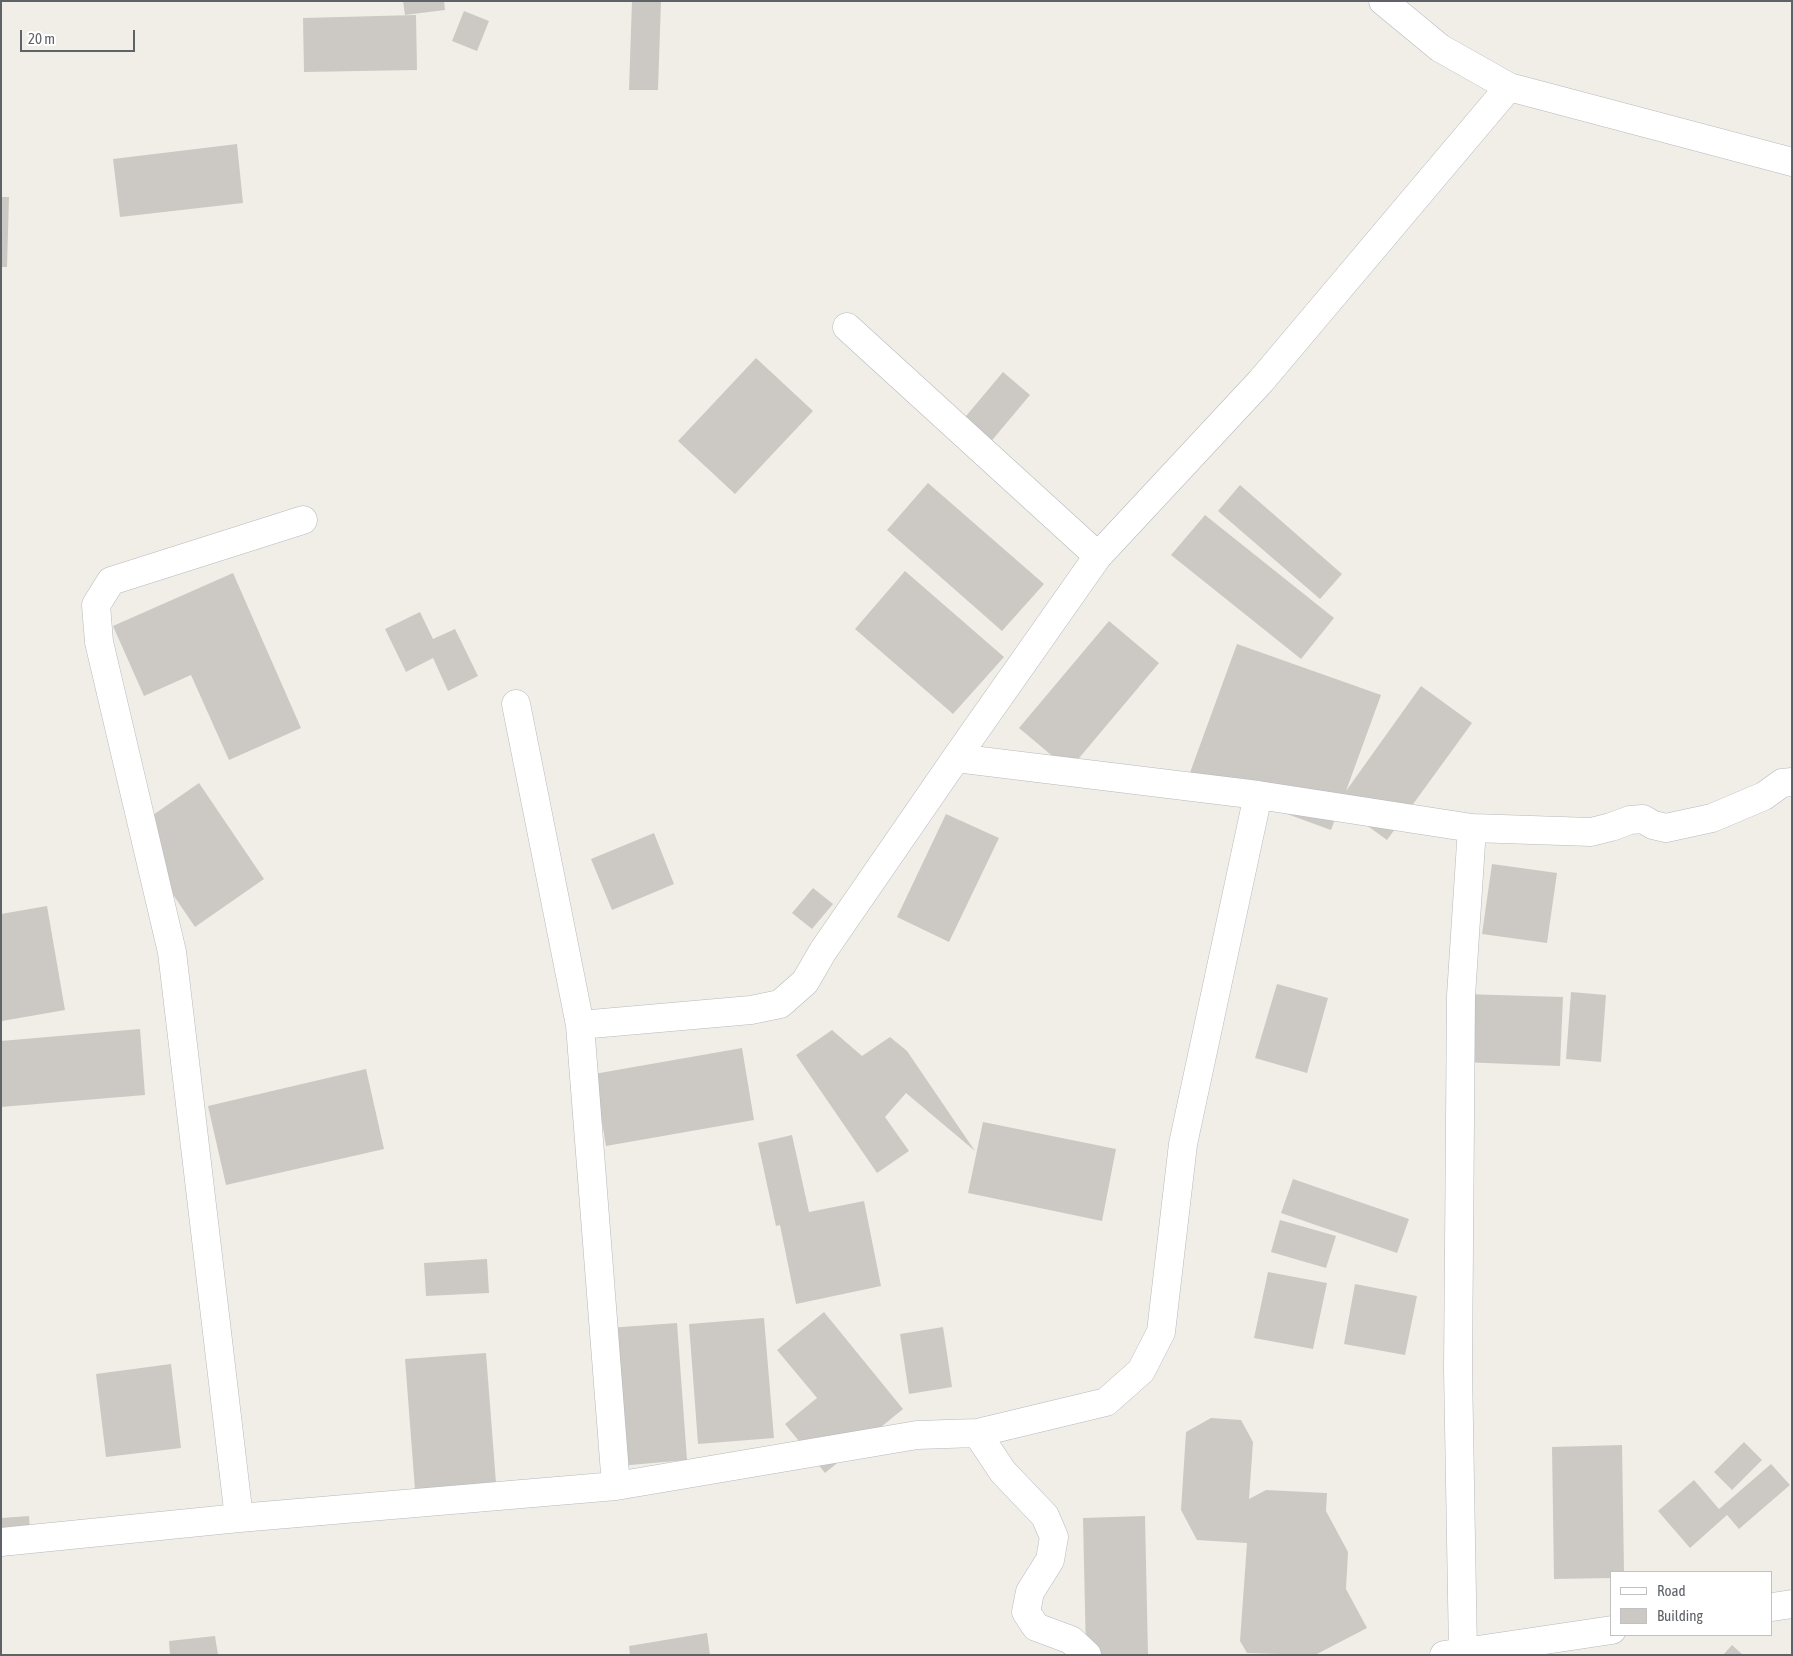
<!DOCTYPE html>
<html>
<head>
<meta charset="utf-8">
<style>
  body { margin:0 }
  #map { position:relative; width:1793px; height:1656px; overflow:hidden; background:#f1eee8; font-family:"Asap Condensed",sans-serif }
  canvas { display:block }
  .frame { position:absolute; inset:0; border:2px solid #5f6368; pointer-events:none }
  .legend { position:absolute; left:1610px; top:1571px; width:162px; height:65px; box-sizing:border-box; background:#fff; border:1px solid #bfc1c3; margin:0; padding:6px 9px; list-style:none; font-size:15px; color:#5f6368 }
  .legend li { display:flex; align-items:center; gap:10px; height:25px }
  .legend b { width:25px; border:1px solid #bfc1c3 }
  .scale { position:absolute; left:20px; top:30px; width:115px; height:22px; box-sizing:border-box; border:2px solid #5f6368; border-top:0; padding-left:6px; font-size:15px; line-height:18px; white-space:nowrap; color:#5f6368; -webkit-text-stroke:4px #fff; paint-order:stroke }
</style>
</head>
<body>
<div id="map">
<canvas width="1793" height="1656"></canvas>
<div class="frame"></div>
<ul class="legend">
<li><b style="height:6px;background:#fff"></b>Road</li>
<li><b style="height:14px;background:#ccc9c5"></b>Building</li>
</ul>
<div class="scale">20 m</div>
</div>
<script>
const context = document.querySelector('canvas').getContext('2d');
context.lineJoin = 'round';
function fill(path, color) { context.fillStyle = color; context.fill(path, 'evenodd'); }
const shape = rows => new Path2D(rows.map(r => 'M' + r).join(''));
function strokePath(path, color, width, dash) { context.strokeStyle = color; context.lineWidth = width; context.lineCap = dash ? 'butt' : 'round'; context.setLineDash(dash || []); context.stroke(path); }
fill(shape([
  [403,1,444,1,445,10,405,15],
  [632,1,661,1,658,90,629,90],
  [464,11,489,21,477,51,452,41],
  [416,15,417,70,304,72,303,18],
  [237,144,243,203,120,217,113,159],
  [1,197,9,197,7,267,1,267],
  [756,358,813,411,735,494,678,441],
  [1003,372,1030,395,983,451,956,428],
  [928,483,1044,584,1002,631,887,530],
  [1240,485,1342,574,1320,599,1218,511],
  [1205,515,1334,618,1301,659,1171,555],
  [905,571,1004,657,953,714,855,629],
  [233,573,301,728,229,760,191,675,144,696,113,626],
  [420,612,433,639,455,629,478,676,448,691,433,658,406,672,385,629],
  [1109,621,1159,663,1069,770,1019,728],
  [1237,644,1381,695,1346,791,1421,686,1472,723,1387,840,1340,806,1331,830,1188,778],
  [199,783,264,879,195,927,130,831],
  [946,814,999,838,949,942,897,917],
  [654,833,674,884,612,910,591,859],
  [1492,864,1557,873,1547,943,1482,934],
  [813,888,833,904,812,929,792,913],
  [47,906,65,1010,2,1021,1,914],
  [1277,984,1328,998,1307,1073,1255,1058],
  [1571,992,1606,995,1601,1062,1566,1059],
  [1464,994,1563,997,1560,1066,1461,1062],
  [140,1029,145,1095,1,1107,1,1041],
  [832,1030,862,1056,890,1037,907,1051,975,1151,906,1093,885,1117,909,1151,877,1173,796,1055],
  [742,1048,754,1120,606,1146,594,1074],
  [366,1069,384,1149,226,1185,208,1106],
  [983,1122,1116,1149,1102,1221,968,1193],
  [792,1135,809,1212,864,1201,881,1286,796,1304,780,1225,776,1226,758,1143],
  [1293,1179,1409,1219,1397,1253,1281,1213],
  [1280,1220,1336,1236,1326,1268,1271,1252],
  [487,1259,489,1293,426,1296,424,1263],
  [1268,1272,1327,1283,1313,1349,1254,1338],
  [1355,1284,1417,1296,1405,1355,1344,1344],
  [824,1312,903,1409,825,1473,785,1424,817,1398,777,1350],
  [764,1318,774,1438,698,1444,689,1324],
  [677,1323,687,1460,619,1466,608,1328],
  [943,1327,952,1387,909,1394,900,1334],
  [486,1353,497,1496,416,1503,405,1359],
  [171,1364,181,1448,106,1457,96,1374],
  [1211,1418,1241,1420,1253,1442,1249,1499,1266,1490,1327,1493,1326,1511,1348,1552,1346,1589,1367,1628,1315,1655,1247,1653,1240,1641,1247,1543,1197,1540,1181,1510,1186,1432],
  [1744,1442,1762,1460,1732,1490,1714,1472],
  [1622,1445,1624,1572,1612,1572,1612,1578,1554,1579,1552,1447],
  [1771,1464,1790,1485,1739,1529,1727,1515,1690,1548,1658,1511,1694,1480,1719,1509],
  [29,1516,31,1548,1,1550,1,1518],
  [1145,1516,1148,1655,1086,1655,1083,1518],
  [707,1633,710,1655,630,1655,629,1646],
  [215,1636,218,1655,170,1655,169,1641],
  [1732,1645,1743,1655,1723,1655]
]), '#ccc9c5');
const minor = shape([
  [1383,1,1440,48,1509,87,1792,162],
  [847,327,1098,556],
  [516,704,580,1025,616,1486],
  [956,758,1258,795,1472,828,1591,832,1611,827,1630,820,1643,819,1653,825,1666,828,1712,818,1764,796,1782,783,1792,782],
  [580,1025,751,1010,780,1004,805,982,823,951,956,758,1098,556,1261,381,1509,87],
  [977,1433,1003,1472,1045,1516,1054,1537,1050,1560,1030,1592,1026,1612,1036,1627,1071,1640,1087,1655],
  [239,1518,172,952,99,642,96,605,111,581,303,520],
  [1,1542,239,1518,616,1486,917,1435,977,1433,1106,1402,1141,1371,1161,1332,1183,1144,1258,795],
  [1772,1607,1792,1604],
  [1463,1652,1458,1369,1461,996,1472,828],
  [1444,1655,1612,1630]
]);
strokePath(minor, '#b5b8bc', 29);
strokePath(minor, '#fff', 28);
</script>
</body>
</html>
